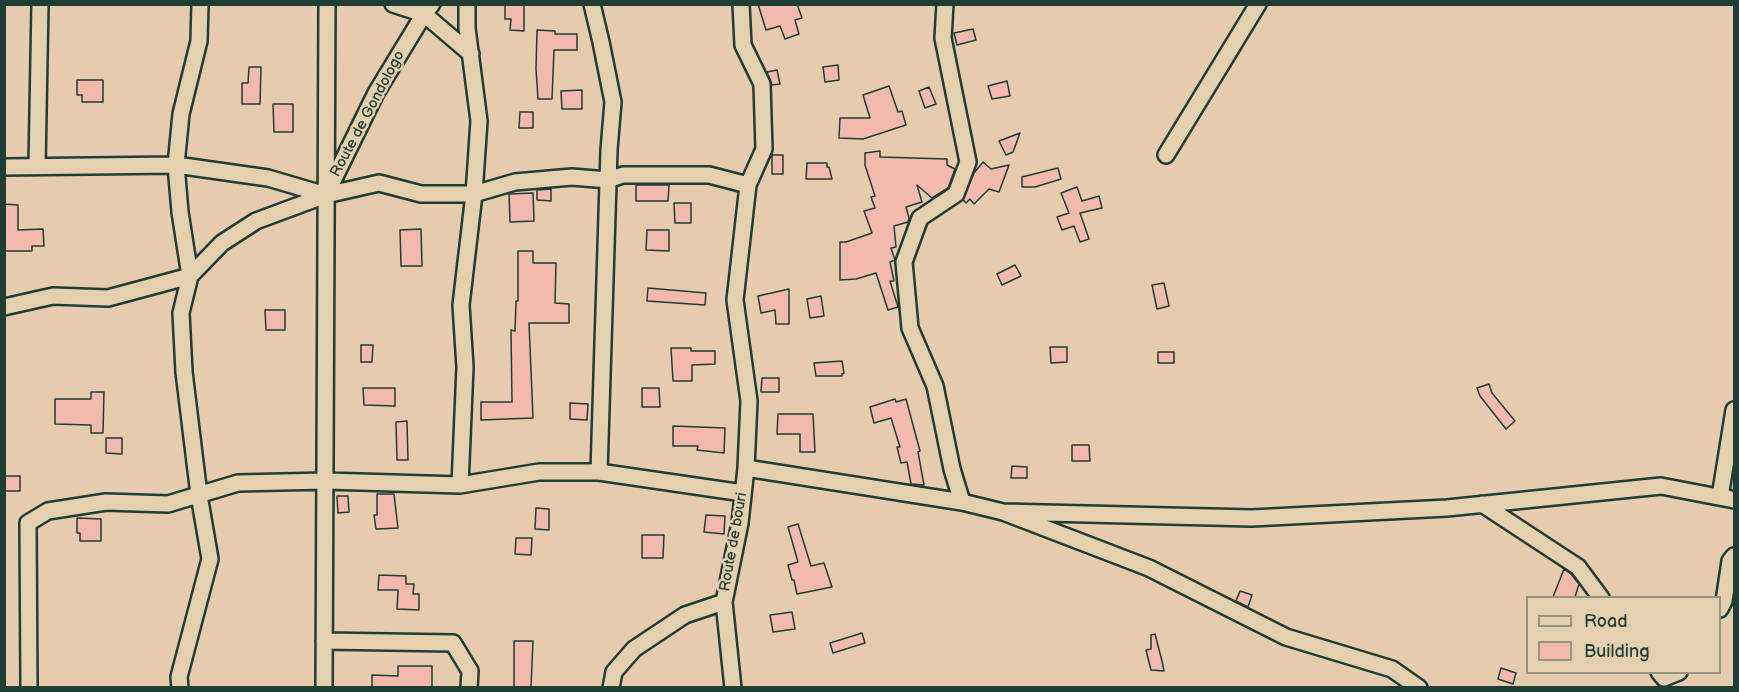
<!DOCTYPE html>
<html>
<head>
<meta charset="utf-8">
<style>
  body { margin:0 }
  #map { position:relative; width:1739px; height:692px; overflow:hidden; background:#e7cbae; font-family:"Balsamiq Sans",sans-serif }
  canvas { display:block }
  .frame { position:absolute; inset:0; border:6px solid #1f3d34; pointer-events:none }
  .legend { position:absolute; left:1526px; top:596px; width:195px; height:78px; box-sizing:border-box; background:#e4cfae; border:2px solid #95957d; margin:0; padding:8px 10px; list-style:none; font-size:18px; color:#1f3d34 }
  .legend li { display:flex; align-items:center; gap:12px; height:30px }
  .legend b { width:30px; border:2px solid #95957d }
</style>
</head>
<body>
<div id="map">
<canvas width="1739" height="692"></canvas>
<div class="frame"></div>
<ul class="legend">
<li><b style="height:8px;background:#e4cfae"></b>Road</li>
<li><b style="height:16px;background:#f3b9ae"></b>Building</li>
</ul>
</div>
<script>
const context = document.querySelector('canvas').getContext('2d');
context.lineJoin = 'round';
function fill(path, color) { context.fillStyle = color; context.fill(path, 'evenodd'); }
const shape = rows => new Path2D(rows.map(r => 'M' + r).join(''));
function strokePath(path, color, width, dash) { context.strokeStyle = color; context.lineWidth = width; context.lineCap = dash ? 'butt' : 'round'; context.setLineDash(dash || []); context.stroke(path); }
function write(font, color, halo, rows, align = 'center') {
  context.font = font + ' "Balsamiq Sans",sans-serif'; context.lineWidth = 5; context.setLineDash([]); context.textBaseline = 'middle'; context.strokeStyle = halo; context.fillStyle = color; for (const [text, x, y, turn = 0] of rows) {
    context.save(); context.translate(x, y); context.rotate((+turn || 0) * Math.PI / 180); context.textAlign = isNaN(turn) ? turn : align; if (halo) context.strokeText(text, 0, 0); context.fillText(text, 0, 0); context.restore();
  }
}
const building = shape([
  [505,4,524,4,524,31,510,30,511,19,505,19,505,4],
  [758,4,797,4,802,18,795,20,799,34,785,39,780,26,766,30,758,4],
  [973,29,976,40,957,45,954,33,973,29],
  [537,30,555,31,555,34,577,34,577,50,554,50,552,99,538,99,536,69,537,30],
  [838,65,839,80,825,82,823,67,838,65],
  [249,67,261,67,260,104,242,104,242,83,248,83,249,67],
  [777,70,780,84,772,85,767,72,777,70],
  [77,80,103,80,103,102,82,102,82,95,77,95,77,80],
  [1007,81,1010,96,992,99,988,86,1007,81],
  [889,86,898,112,902,111,906,125,863,139,839,138,840,118,870,118,863,95,889,86],
  [929,87,936,104,925,108,919,91,929,87],
  [582,90,582,109,562,109,561,91,582,90],
  [273,104,293,104,293,132,274,132,273,104],
  [520,112,533,112,533,128,519,128,520,112],
  [1020,133,1013,152,1006,155,999,141,1020,133],
  [880,151,880,157,947,159,947,165,955,169,948,188,932,198,917,185,922,202,906,207,909,218,908,222,894,226,896,247,891,248,895,260,890,262,894,281,890,281,898,307,888,310,876,273,856,279,840,280,840,242,846,242,872,233,864,211,875,208,871,197,875,196,865,165,865,153,880,151],
  [772,155,783,155,783,174,772,174,772,155],
  [983,162,991,169,1009,165,999,192,989,189,974,204,970,199,966,203,963,200,974,173,983,162],
  [807,163,827,163,827,167,829,167,832,179,806,179,807,163],
  [1058,168,1061,179,1035,187,1022,187,1022,177,1058,168],
  [636,185,669,185,668,201,636,201,636,185],
  [1077,187,1082,201,1099,196,1102,208,1080,213,1089,239,1080,242,1074,226,1062,230,1057,217,1069,213,1061,193,1077,187],
  [551,189,551,201,537,200,537,190,551,189],
  [533,193,534,221,510,222,509,194,533,193],
  [674,203,691,203,691,223,675,223,674,203],
  [4,204,18,205,18,230,43,229,44,246,32,246,32,251,4,251,4,204],
  [421,229,422,266,401,266,400,230,421,229],
  [647,230,669,230,669,251,646,250,647,230],
  [518,251,533,251,533,263,556,263,555,303,569,304,569,323,529,323,533,418,481,420,481,402,512,402,511,330,515,331,516,301,518,301,518,251],
  [1015,265,1021,276,1002,285,997,274,1015,265],
  [1164,283,1169,306,1157,309,1152,285,1164,283],
  [648,288,706,293,705,305,647,301,648,288],
  [789,289,789,324,776,324,775,310,761,313,758,296,789,289],
  [821,296,824,316,810,318,807,299,821,296],
  [265,310,285,310,285,330,266,330,265,310],
  [361,345,373,345,372,362,361,362,361,345],
  [1050,347,1067,347,1067,362,1051,363,1050,347],
  [671,348,691,348,691,351,715,351,715,364,692,365,692,381,673,381,671,348],
  [1158,352,1174,352,1174,363,1158,363,1158,352],
  [842,361,844,373,842,374,842,376,816,376,814,363,842,361],
  [762,378,779,378,779,392,761,392,762,378],
  [1489,384,1492,393,1515,421,1506,429,1480,396,1477,388,1489,384],
  [363,388,395,388,395,406,364,405,363,388],
  [642,388,659,388,660,407,642,407,642,388],
  [91,392,104,392,103,433,91,433,91,425,55,424,55,399,91,399,91,392],
  [895,399,896,402,906,399,920,451,918,452,924,485,911,484,907,462,901,463,897,447,900,447,891,418,874,423,870,407,895,399],
  [570,403,588,404,587,420,570,419,570,403],
  [778,414,813,414,815,452,800,452,800,434,777,434,778,414],
  [407,421,408,460,397,460,396,422,407,421],
  [673,426,725,428,724,453,697,450,698,446,673,446,673,426],
  [106,438,122,438,122,454,106,453,106,438],
  [1072,445,1089,445,1090,461,1072,461,1072,445],
  [1012,466,1027,467,1027,478,1011,478,1012,466],
  [4,476,20,476,20,491,4,491,4,476],
  [377,494,394,494,398,528,376,529,374,515,377,515,377,494],
  [337,496,348,496,349,512,338,513,337,496],
  [536,508,549,509,549,530,535,529,536,508],
  [706,515,725,516,724,534,704,532,706,515],
  [77,518,101,519,101,541,80,541,80,533,77,533,77,518],
  [798,524,811,566,824,563,832,587,797,594,794,580,792,580,788,565,798,562,788,527,798,524],
  [642,535,664,535,663,558,642,558,642,535],
  [516,538,532,538,531,555,515,554,516,538],
  [1564,569,1571,574,1579,584,1575,597,1553,597,1564,569],
  [379,575,406,576,406,584,414,584,413,594,419,594,419,610,397,609,398,590,378,590,379,575],
  [1240,591,1252,595,1248,607,1236,601,1240,591],
  [792,612,795,629,773,632,770,615,792,612],
  [862,633,865,643,833,653,830,643,862,633],
  [1155,634,1162,661,1164,671,1151,670,1146,650,1151,649,1151,635,1155,634],
  [514,641,533,641,531,687,514,687,514,641],
  [398,666,432,666,432,687,372,687,372,675,398,676,398,666],
  [1501,668,1516,673,1513,684,1498,679,1501,668]
]);
fill(building, '#f3b9ae');
strokePath(building, '#1f3d34', 1.5);
const minor = shape([
  [393,4,424,14,471,54],
  [592,4,601,42,613,102,609,150,599,472],
  [945,4,943,38,968,162,956,194,920,218,904,262,910,328,935,386,952,469,962,502],
  [1166,155,1258,4],
  [37,166,40,4],
  [4,167,176,165,268,178,326,195,376,93,424,14,432,4],
  [4,307,53,296,108,298,190,276,222,243,256,221,326,195,379,183,421,194,474,194,515,182,572,177,608,180,623,175,709,175,748,185],
  [746,468,962,502,1003,512,1149,568,1286,637,1392,669,1419,688],
  [460,485,465,367,461,305,474,194,479,121,467,28,467,4],
  [1728,498,1720,497,1734,410],
  [1482,504,1578,567,1601,598],
  [1003,512,1252,518,1447,508,1661,486,1734,500],
  [1720,609,1724,601,1730,561,1734,556],
  [324,641,453,643,470,671,469,688],
  [1659,672,1664,678,1679,672],
  [29,688,28,523,48,511,106,502,168,504,238,483,326,481,460,485,539,472,599,472,743,493],
  [180,688,179,677,210,559,199,495,184,372,181,313,190,276,180,212,176,165,181,114,199,41,200,4],
  [324,688,327,4],
  [611,688,614,672,634,649,685,615,724,602],
  [733,688,724,602,740,523,746,468,749,401,735,300,748,185,764,149,762,84,743,45,741,4]
]);
strokePath(minor, '#1f3d34', 20);
strokePath(minor, '#e4cfae', 15);
write('15px', '#1f3d34', '#e4cfae', [
  ["Route de Gondologo",368,114,-62],
  ["Route de bouri",734,542,-80]
]);
</script>
</body>
</html>
